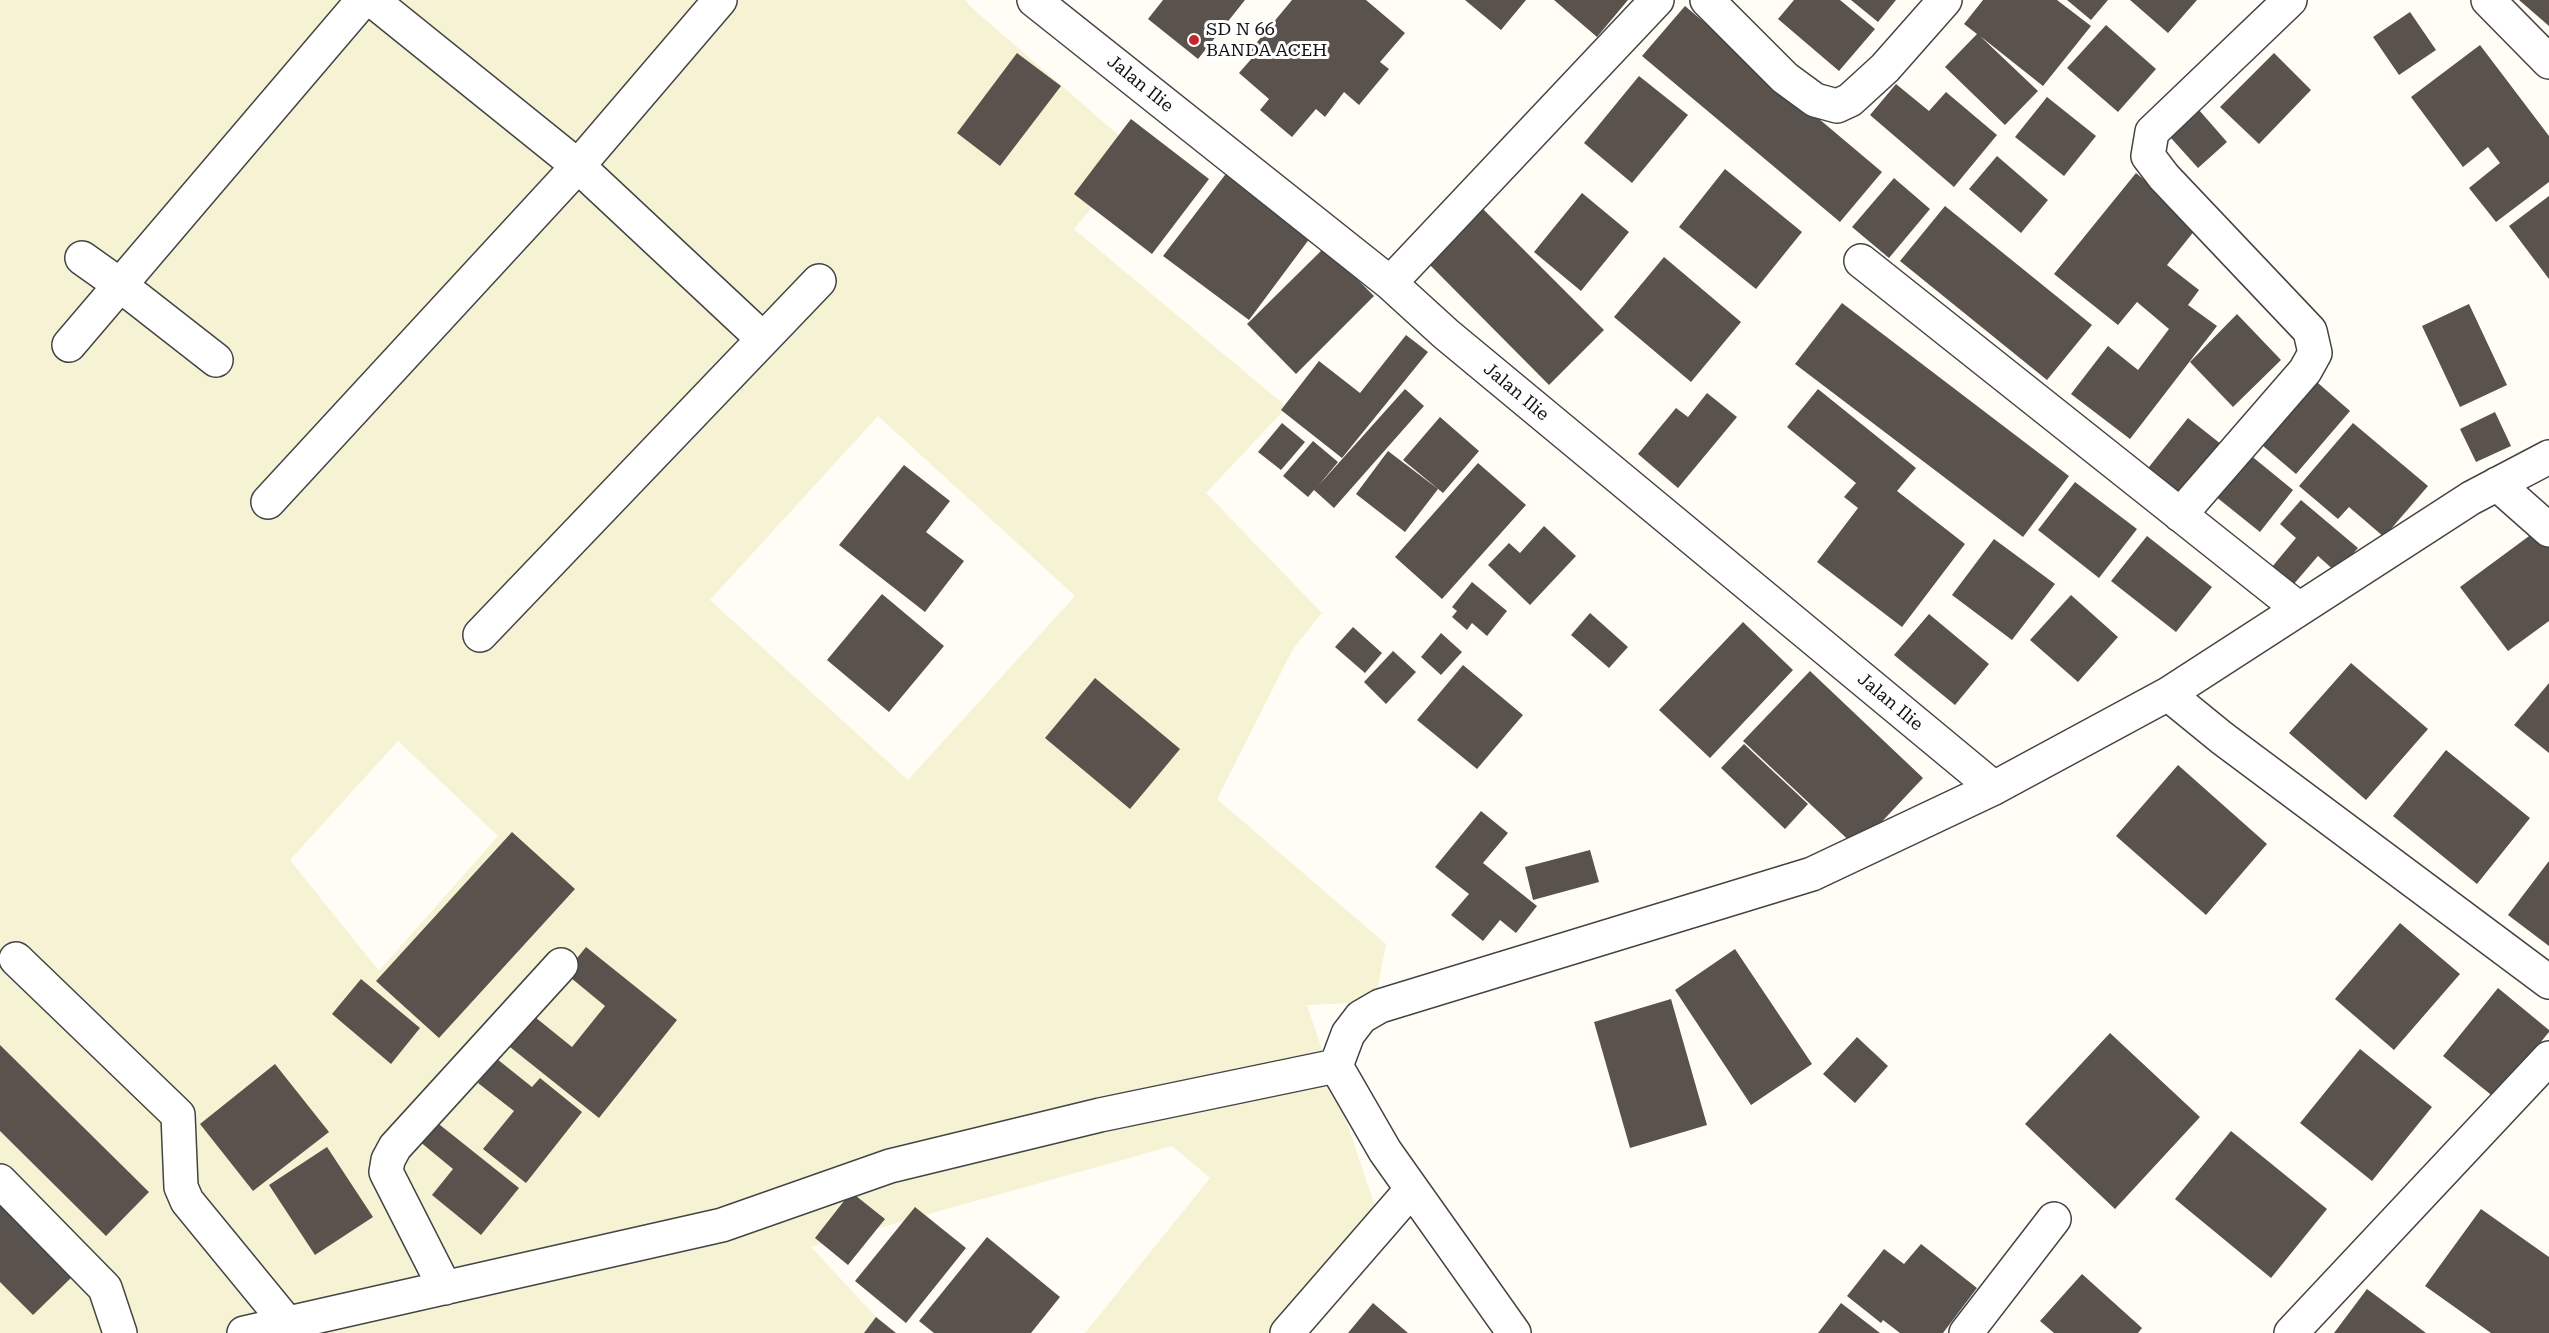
<!DOCTYPE html>
<html>
<head>
<meta charset="utf-8">
<style>
  body { margin:0 }
  canvas { display:block; background:#fffdf5 }
</style>
</head>
<body>
<canvas width="2549" height="1333"></canvas>
<script>
const context = document.querySelector('canvas').getContext('2d');
context.lineJoin = 'round';
function fill(path, color) { context.fillStyle = color; context.fill(path, 'evenodd'); }
const shape = rows => new Path2D(rows.map(r => 'M' + r).join(''));
function strokePath(path, color, width, dash) { context.strokeStyle = color; context.lineWidth = width; context.lineCap = dash ? 'butt' : 'round'; context.setLineDash(dash || []); context.stroke(path); }
function write(font, color, halo, rows, align = 'center') {
  context.font = font + ' "Roboto Serif",serif'; context.lineWidth = 6; context.setLineDash([]); context.textBaseline = 'middle'; context.strokeStyle = halo; context.fillStyle = color; for (const [text, x, y, turn = 0] of rows) {
    context.save(); context.translate(x, y); context.rotate((+turn || 0) * Math.PI / 180); context.textAlign = isNaN(turn) ? turn : align; if (halo) context.strokeText(text, 0, 0); context.fillText(text, 0, 0); context.restore();
  }
}
fill(shape([
  [0,0,965,0,971,7,1138,152,1074,229,1287,407,1206,493,1322,613,1293,649,1217,799,1386,944,1375,1002,1307,1005,1383,1230,1290,1333,1085,1333,1210,1178,1172,1146,811,1247,891,1333,0,1333],
  [878,416,1075,596,908,780,710,600],
  [398,741,498,836,379,971,290,860]
]), '#f6f3d4');
fill(shape([
  [1163,0,1245,0,1198,59,1148,19],
  [1292,0,1366,0,1405,33,1380,62,1389,69,1359,105,1344,92,1325,117,1316,109,1292,137,1260,110,1269,99,1239,73,1253,57,1248,53],
  [1465,0,1526,0,1501,30],
  [1554,0,1628,0,1597,37],
  [1794,0,1840,0,1875,29,1839,71,1778,19],
  [1851,0,1896,0,1878,22],
  [1983,0,2057,0,2091,26,2043,86,1980,36,2038,91,2005,125,1945,67,1977,34,1964,24],
  [2067,0,2108,0,2091,20],
  [2130,0,2197,0,2168,33],
  [2519,0,2549,0,2549,26],
  [1685,6,1882,172,1840,222,1642,56],
  [2410,12,2436,50,2399,75,2373,37],
  [2106,25,2156,69,2118,112,2067,68],
  [2480,45,2549,136,2549,182,2496,222,2469,188,2500,163,2488,147,2463,167,2411,97],
  [1017,53,1061,86,1000,166,957,133],
  [2274,53,2311,90,2259,144,2220,107],
  [1639,76,1688,115,1632,183,1584,143],
  [1896,84,1929,111,1946,92,1997,135,1954,187,1870,115],
  [2047,97,2096,136,2064,176,2015,137],
  [2192,102,2227,142,2198,168,2162,128],
  [1131,119,1209,179,1152,254,1074,194],
  [1997,156,2048,200,2021,233,1969,189],
  [1725,169,1802,232,1756,289,1679,227],
  [1228,171,1313,234,1249,320,1163,256],
  [2136,173,2199,225,2167,265,2199,290,2188,305,2217,326,2130,439,2071,394,2108,346,2138,370,2169,329,2137,302,2118,325,2054,274],
  [1894,178,1930,209,1889,258,1852,227],
  [1582,193,1629,232,1581,291,1534,252],
  [2549,196,2549,279,2509,226],
  [1945,206,2092,325,2047,380,1900,261],
  [1483,209,1604,330,1549,385,1428,263],
  [1325,247,1374,296,1296,374,1247,324],
  [1664,257,1741,322,1691,382,1614,317],
  [1842,303,2069,476,2023,537,1795,364],
  [2469,304,2507,385,2460,407,2422,326],
  [2237,314,2281,360,2233,407,2190,362],
  [1406,335,1428,352,1342,458,1281,410,1319,361,1360,393],
  [2310,376,2350,411,2296,474,2256,440],
  [1405,389,1424,406,1334,508,1314,490,1308,497,1283,476,1313,441,1338,462,1318,486],
  [1818,389,1916,468,1897,491,1965,544,1902,627,1817,562,1858,508,1844,497,1856,483,1787,427],
  [1707,393,1737,417,1678,488,1638,454,1676,408,1688,417],
  [2495,412,2511,446,2476,462,2460,429],
  [1440,417,1479,451,1443,493,1403,460],
  [2188,418,2221,444,2177,499,2145,472],
  [1282,423,1305,442,1281,470,1258,452],
  [2353,423,2428,486,2384,537,2349,507,2338,519,2299,486],
  [1388,451,1438,489,1405,532,1356,494],
  [2249,454,2293,490,2260,532,2215,496],
  [1478,463,1526,505,1442,599,1395,557],
  [904,465,950,501,926,532,964,561,925,612,839,545],
  [2075,482,2137,529,2099,578,2038,530],
  [2301,500,2358,548,2336,572,2318,556,2293,585,2272,567,2296,538,2280,524],
  [1544,526,1576,556,1530,605,1488,565,1509,543,1520,553],
  [2540,528,2549,541,2549,621,2508,651,2460,587],
  [2147,536,2212,587,2176,632,2111,581],
  [1994,539,2055,584,2012,640,1952,595],
  [1472,582,1507,611,1487,636,1472,623,1467,630,1452,617,1457,611,1452,607],
  [882,594,944,646,889,712,827,660],
  [2071,595,2118,637,2078,682,2030,640],
  [1590,613,1628,647,1609,668,1571,635],
  [1929,614,1989,664,1955,705,1894,655],
  [1743,622,1793,670,1710,758,1659,710],
  [1353,627,1382,653,1365,673,1335,647],
  [1441,633,1462,652,1441,675,1421,657],
  [1393,651,1416,672,1386,704,1364,682],
  [2351,663,2428,729,2366,800,2289,733],
  [1463,665,1523,715,1477,769,1417,720],
  [1810,671,1923,778,1857,848,1743,741],
  [1095,678,1180,749,1130,809,1045,738],
  [2549,683,2549,753,2514,725],
  [1744,744,1808,804,1785,829,1721,768],
  [2446,750,2530,818,2477,884,2393,816],
  [2178,765,2267,844,2206,915,2116,836],
  [1481,811,1508,833,1483,863,1537,906,1516,933,1500,920,1483,941,1451,915,1469,894,1435,867],
  [512,832,575,889,439,1038,376,981],
  [1590,850,1599,882,1533,900,1525,867],
  [2549,861,2549,946,2508,915],
  [2400,923,2460,974,2394,1050,2335,999],
  [586,947,677,1020,599,1118,505,1043,530,1013,572,1047,605,1006,565,973],
  [1735,949,1812,1064,1751,1105,1675,990],
  [361,979,420,1028,391,1064,332,1014],
  [2498,988,2549,1030,2549,1032,2495,1098,2443,1056],
  [1671,999,1707,1125,1630,1148,1594,1022],
  [2110,1033,2200,1117,2115,1209,2025,1124],
  [1857,1037,1888,1066,1855,1103,1823,1074],
  [0,1045,149,1192,106,1236,0,1131],
  [2360,1049,2432,1107,2372,1181,2300,1123],
  [497,1059,532,1087,540,1078,582,1112,526,1183,483,1149,514,1111,478,1083],
  [275,1064,329,1132,253,1191,200,1124],
  [435,1121,519,1188,481,1235,432,1195,453,1169,419,1141],
  [2231,1131,2327,1209,2271,1278,2175,1199],
  [327,1147,373,1217,315,1255,269,1185],
  [851,1192,885,1219,848,1265,815,1238],
  [0,1200,73,1276,33,1315,0,1282],
  [915,1207,966,1248,906,1323,855,1281],
  [2481,1209,2549,1257,2549,1333,2491,1333,2425,1286],
  [987,1237,1060,1297,1031,1333,934,1333,919,1321],
  [1921,1244,1977,1288,1943,1333,1900,1333,1883,1320,1881,1323,1847,1296,1884,1249,1904,1264],
  [2082,1274,2142,1328,2138,1333,2054,1333,2040,1321],
  [2367,1289,2426,1333,2334,1333],
  [1373,1303,1408,1333,1348,1333],
  [1841,1303,1880,1333,1818,1333],
  [876,1317,896,1333,864,1333]
]), '#5a524d');
const minor = shape([
  [372,0,578,166,763,339],
  [1034,0,1390,283,1446,334,1994,788],
  [1707,0,1785,78,1815,100,1837,106,1850,100,1885,68,1945,0],
  [2488,0,2549,62],
  [82,258,120,285,216,360],
  [1861,261,2299,609],
  [1390,283,1657,0],
  [69,345,363,0],
  [2497,484,2549,530],
  [268,502,578,166,720,0],
  [2180,515,2305,371,2315,353,2310,331,2164,177,2148,156,2152,132,2290,0],
  [480,635,819,281],
  [2168,694,2222,738,2549,982],
  [16,959,178,1115,181,1187,187,1201,287,1323],
  [0,1181,105,1288,120,1333],
  [445,1288,386,1172,388,1160,395,1147,561,965],
  [244,1333,722,1225,890,1166,1100,1115,1336,1066],
  [1287,1333,1412,1189],
  [1514,1333,1385,1151,1336,1066,1348,1034,1361,1017,1380,1006,1812,874,1994,788,2168,694,2471,498,2549,457],
  [1966,1333,2054,1219],
  [2291,1333,2549,1058]
]);
strokePath(minor, '#444', 36);
strokePath(minor, '#fff', 33);
for (const [x, y, r, color] of [
  [1194,40,6,"#c4262e"]
]) { const dot = new Path2D(); dot.arc(x, y, r, 0, 2 * Math.PI); context.fillStyle = color; context.fill(dot); strokePath(dot, '#fff', 2); }
write('18px', '#111', '#fff', [
  ["SD N 66",1206,30],
  ["BANDA ACEH",1206,51]
], 'left');
write('18px', '#111', '#fff', [
  ["Jalan Ilie",1140,84,39],
  ["Jalan Ilie",1516,392,40],
  ["Jalan Ilie",1890,702,40]
]);
</script>
</body>
</html>
